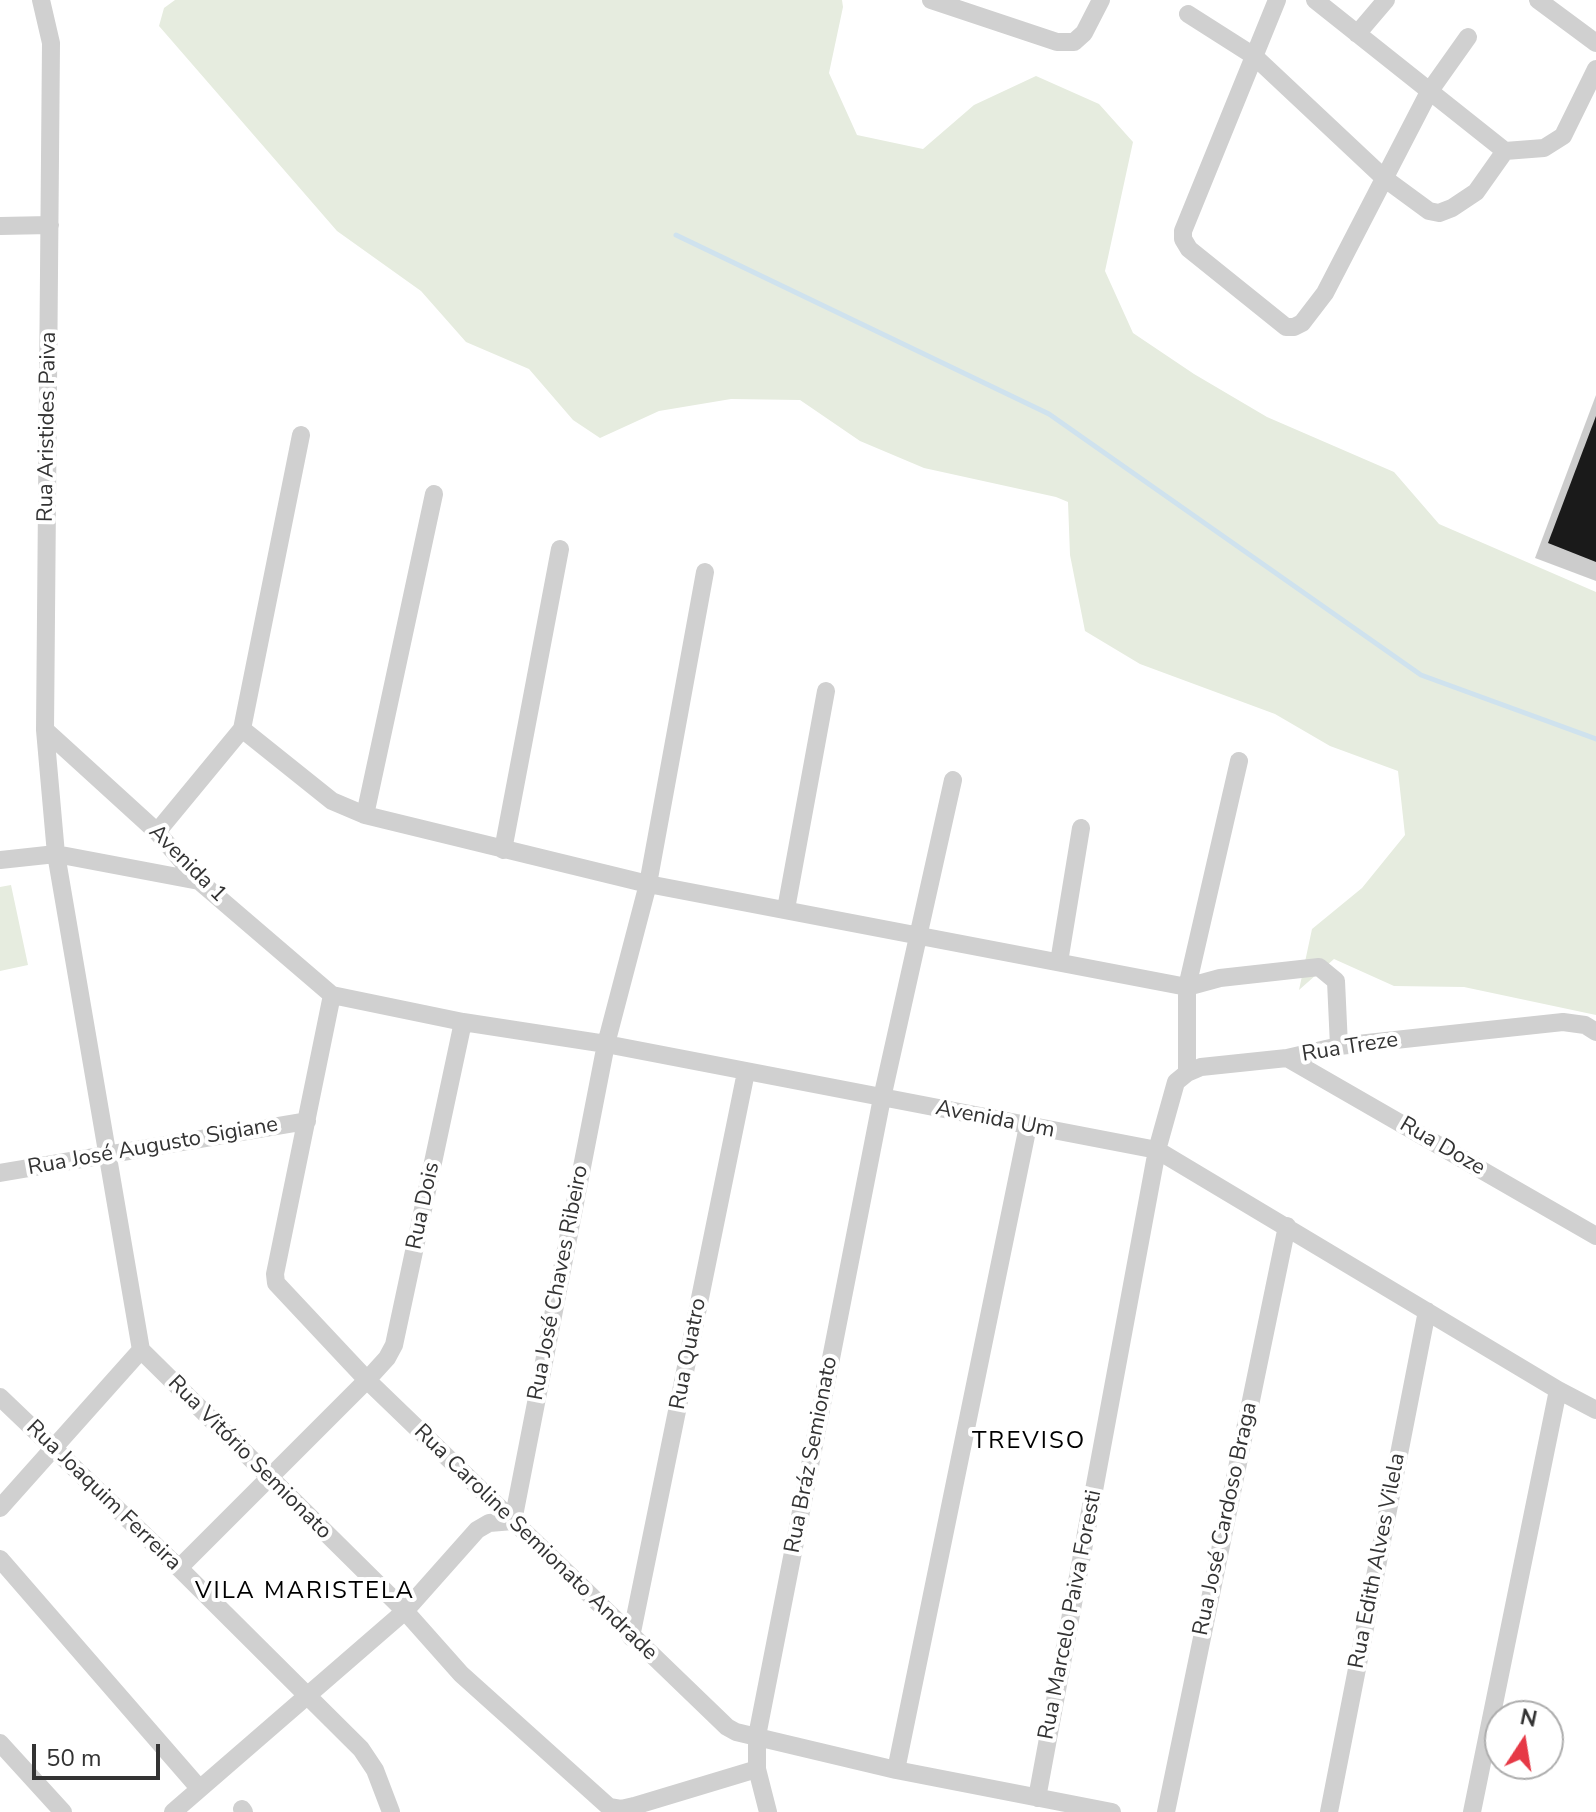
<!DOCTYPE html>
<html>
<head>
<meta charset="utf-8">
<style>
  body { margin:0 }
  #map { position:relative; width:1596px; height:1812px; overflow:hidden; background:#fff; font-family:"Nunito Sans",sans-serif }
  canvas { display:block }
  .north { position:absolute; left:1484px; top:1700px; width:80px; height:80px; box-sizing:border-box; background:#fff; border:2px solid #adadad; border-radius:50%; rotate:12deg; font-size:22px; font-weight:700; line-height:32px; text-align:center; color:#333 }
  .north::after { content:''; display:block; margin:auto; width:28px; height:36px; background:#e63946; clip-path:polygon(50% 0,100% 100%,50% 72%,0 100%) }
  .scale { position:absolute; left:32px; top:1744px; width:128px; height:36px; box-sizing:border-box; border:4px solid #333; border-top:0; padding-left:10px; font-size:24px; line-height:28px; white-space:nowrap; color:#333; -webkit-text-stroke:6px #fff; paint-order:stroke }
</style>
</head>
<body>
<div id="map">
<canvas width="1596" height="1812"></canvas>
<div class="north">N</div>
<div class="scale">50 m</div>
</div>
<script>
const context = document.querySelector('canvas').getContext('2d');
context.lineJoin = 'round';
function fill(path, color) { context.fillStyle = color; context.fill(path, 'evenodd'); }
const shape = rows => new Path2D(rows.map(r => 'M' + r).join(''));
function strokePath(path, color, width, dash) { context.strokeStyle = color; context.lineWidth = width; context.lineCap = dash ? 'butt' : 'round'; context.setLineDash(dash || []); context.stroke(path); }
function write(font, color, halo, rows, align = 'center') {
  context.font = font + ' "Nunito Sans",sans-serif'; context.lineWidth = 8; context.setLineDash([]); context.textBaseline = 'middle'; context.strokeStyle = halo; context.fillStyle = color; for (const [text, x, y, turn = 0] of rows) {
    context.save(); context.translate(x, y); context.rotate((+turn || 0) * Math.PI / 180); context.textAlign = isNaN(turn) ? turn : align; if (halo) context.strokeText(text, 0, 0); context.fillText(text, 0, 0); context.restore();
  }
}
fill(shape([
  [175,0,842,0,843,7,829,73,857,135,923,149,974,105,1036,76,1099,104,1133,142,1105,271,1133,333,1194,374,1267,417,1394,472,1439,524,1596,592,1596,1015,1464,987,1394,986,1334,959,1299,990,1312,929,1362,888,1405,835,1398,771,1330,746,1275,714,1140,664,1085,631,1070,555,1068,502,1056,497,924,468,860,441,800,400,731,399,659,411,600,438,573,420,529,369,466,342,421,291,337,231,159,26,164,8],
  [11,885,28,965,0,971,0,887]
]), '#e6ecdf');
fill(shape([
  [1596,395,1596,581,1535,558]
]), '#0003');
strokePath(shape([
  [676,235,1049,414,1421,675,1596,739]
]), '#cfe2ee', 5);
fill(shape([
  [1596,416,1596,562,1548,543]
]), '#1a1a1a');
strokePath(shape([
  [41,0,51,43,45,730,56,854,141,1350,405,1611,461,1674,609,1807,621,1809,634,1806,757,1769],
  [931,0,1057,42,1074,42,1084,33,1101,0],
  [1277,0,1183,231,1183,239,1189,249,1286,327,1294,327,1302,323,1325,293,1429,92,1468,37],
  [1315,0,1505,151,1544,148,1563,136,1596,69],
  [1538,0,1596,43],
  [1188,14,1254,56,1384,178,1429,211,1439,213,1452,208,1476,192,1505,151],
  [1357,34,1386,0],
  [0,226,50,225],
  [242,729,332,801,365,815,648,884,1187,987,1220,978,1319,967,1336,981,1339,1046],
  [45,730,157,832,199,881,332,995,463,1022,606,1044,1157,1150,1558,1390,1596,1410],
  [365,815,434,494],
  [157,832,242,729,301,435],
  [503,850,560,549],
  [0,860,56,854,199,881],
  [786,909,826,691],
  [1059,962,1081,828],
  [332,995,275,1274,276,1283,367,1380,727,1727,736,1732,896,1770,1112,1812],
  [1287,1058,1596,1236],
  [1187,1073,1187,987,1239,761],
  [0,1173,307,1121],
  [0,1397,179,1568,361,1749,375,1770,391,1812],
  [0,1508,141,1350],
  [0,1559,199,1788],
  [179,1568,367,1380,387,1358,394,1345,463,1022],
  [631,1637,746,1072],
  [0,1743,63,1812],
  [896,1770,1028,1126],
  [1037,1798,1157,1150,1176,1082,1187,1073,1201,1067,1287,1058,1339,1046,1563,1022,1585,1025,1596,1032],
  [242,1809,244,1812],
  [173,1812,405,1611,477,1530,489,1523,513,1521,606,1044,648,884,705,572],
  [768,1812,757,1769,757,1736,882,1098,953,780],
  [1166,1812,1287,1226],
  [1329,1812,1427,1311],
  [1472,1812,1558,1390]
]), '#d0d0d0', 18);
write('22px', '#333', '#fff', [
  ["Rua Aristides Paiva",48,427,-89],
  ["Avenida 1",187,864,45],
  ["Rua Treze",1350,1048,-9],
  ["Avenida Um",995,1120,11],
  ["Rua José Augusto Sigiane",153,1147,-10],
  ["Rua Doze",1442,1147,30],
  ["Rua Dois",424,1206,-78],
  ["Rua José Chaves Ribeiro",559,1283,-79],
  ["Rua Quatro",689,1354,-79],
  ["Rua Bráz Semionato",812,1455,-79],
  ["Rua Vitório Semionato",249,1458,45],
  ["Rua Joaquim Ferreira",103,1496,44],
  ["Rua José Cardoso Braga",1226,1519,-78],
  ["Rua Caroline Semionato Andrade",535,1543,44],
  ["Rua Edith Alves Vilela",1378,1561,-79],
  ["Rua Marcelo Paiva Foresti",1071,1615,-79]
]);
context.letterSpacing = '2px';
write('24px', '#000', '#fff', [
  ["TREVISO",1029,1442],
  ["VILA MARISTELA",305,1592]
]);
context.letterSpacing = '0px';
</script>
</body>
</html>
